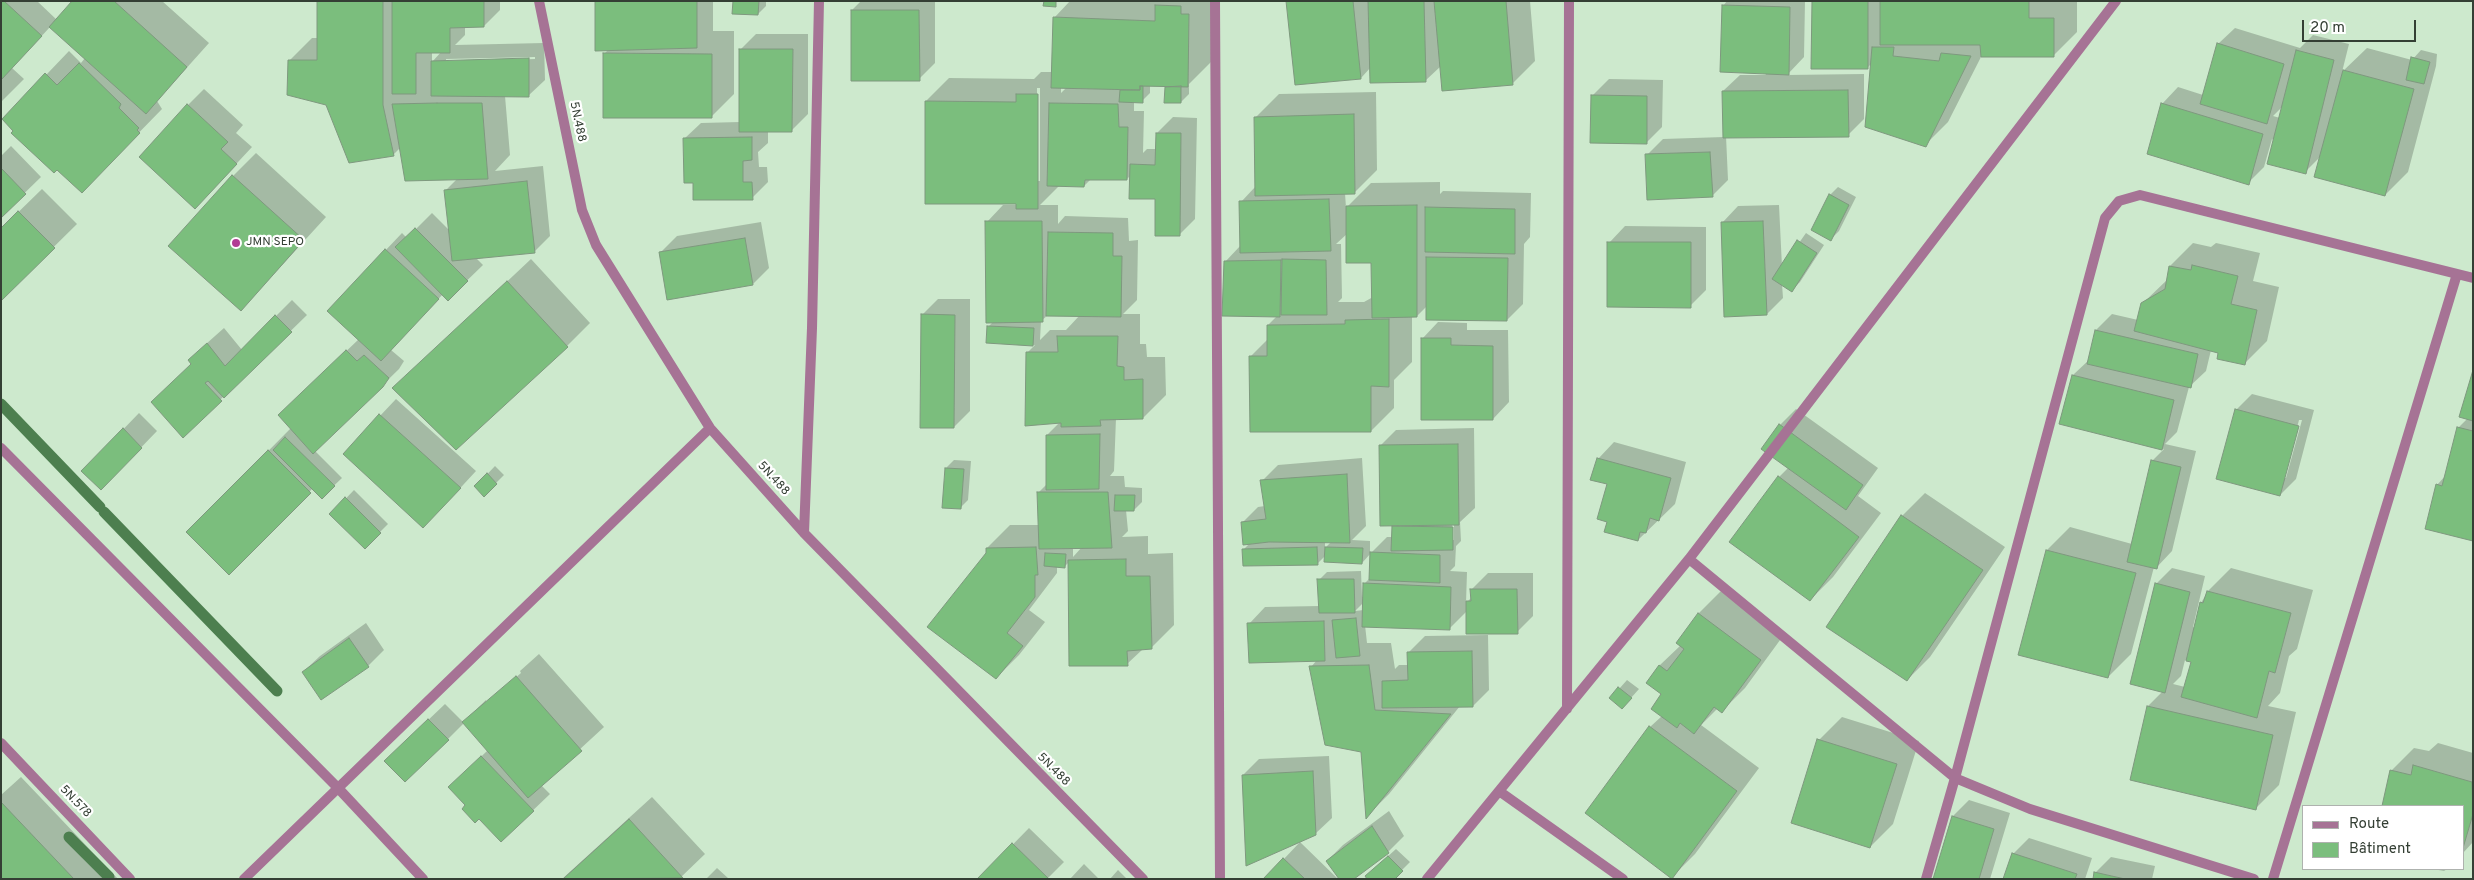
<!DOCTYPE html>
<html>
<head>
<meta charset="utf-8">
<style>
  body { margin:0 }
  #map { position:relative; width:2474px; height:880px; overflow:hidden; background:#cde9cd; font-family:Overpass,sans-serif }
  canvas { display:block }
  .frame { position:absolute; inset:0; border:2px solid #343f34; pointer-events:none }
  .legend { position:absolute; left:2302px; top:805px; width:162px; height:65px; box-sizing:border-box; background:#fff; border:1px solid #aeb2ae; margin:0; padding:6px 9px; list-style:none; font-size:15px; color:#343f34 }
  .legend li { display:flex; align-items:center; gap:10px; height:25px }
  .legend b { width:25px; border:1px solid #aeb2ae }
  .scale { position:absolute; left:2302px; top:20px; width:114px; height:22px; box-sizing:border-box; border:2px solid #343f34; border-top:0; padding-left:6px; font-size:15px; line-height:18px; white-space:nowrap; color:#343f34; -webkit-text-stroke:4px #fff; paint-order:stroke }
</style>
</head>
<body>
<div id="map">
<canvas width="2474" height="880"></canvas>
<div class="frame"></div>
<ul class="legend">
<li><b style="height:6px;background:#a67395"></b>Route</li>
<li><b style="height:14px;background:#7bbe7d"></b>Bâtiment</li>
</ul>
<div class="scale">20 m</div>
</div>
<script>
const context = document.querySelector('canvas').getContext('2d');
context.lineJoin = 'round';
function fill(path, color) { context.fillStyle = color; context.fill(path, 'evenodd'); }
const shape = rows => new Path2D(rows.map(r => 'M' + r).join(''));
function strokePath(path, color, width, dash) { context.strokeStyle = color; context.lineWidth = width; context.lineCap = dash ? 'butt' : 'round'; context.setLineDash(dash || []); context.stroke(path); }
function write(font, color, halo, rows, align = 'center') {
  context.font = font + ' Overpass,sans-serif'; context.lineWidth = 4.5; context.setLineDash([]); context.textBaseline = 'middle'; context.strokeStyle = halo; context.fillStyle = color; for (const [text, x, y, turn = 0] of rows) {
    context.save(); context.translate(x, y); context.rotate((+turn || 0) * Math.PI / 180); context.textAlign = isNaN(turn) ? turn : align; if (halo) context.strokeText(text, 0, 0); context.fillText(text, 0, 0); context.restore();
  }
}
fill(shape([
  [1,1,37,1,57,20,73,1,162,1,209,43,157,101,162,109,82,191,4,119,69,51,81,63,85,58,50,27,12,68,24,79,1,102],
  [318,1,500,1,500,10,484,26,465,26,465,35,455,45,544,43,545,80,528,96,505,96,510,155,495,171,543,166,550,236,534,252,475,257,483,265,448,299,443,294,391,350,404,361,399,369,315,451,342,478,322,497,313,488,229,573,188,532,291,428,296,399,359,339,328,311,402,233,407,238,432,213,450,231,446,190,457,179,401,147,393,155,327,104,289,61,312,38,318,38],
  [432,51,442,51,432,62],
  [535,57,535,59,446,62,446,59],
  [597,1,713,1,713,31,734,31,734,94,711,117,604,54,609,49],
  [734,1,766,1,766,6,758,14],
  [861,1,935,1,935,63,919,79,852,10],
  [1070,1,1212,1,1211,62,1189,84,1189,94,1181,102,1166,87,1168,85,1150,85,1150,93,1142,101,1134,101,1134,111,1144,111,1143,153,1147,149,1157,149,1157,133,1173,117,1197,118,1195,219,1179,235,1157,198,1131,175,1127,179,1091,179,1084,186,1060,185,1040,205,1058,205,1058,224,1065,216,1128,218,1129,241,1138,240,1137,300,1123,314,1140,314,1140,344,1146,344,1147,357,1165,357,1166,395,1143,418,1116,418,1114,471,1110,476,1124,476,1125,487,1142,488,1142,502,1134,510,1126,510,1128,531,1122,537,1148,536,1148,554,1173,553,1174,625,1151,648,1143,649,1127,664,1069,562,1064,567,1057,566,1057,573,1029,610,1045,622,1019,655,996,678,987,548,1010,525,1040,525,1039,492,1047,484,1047,435,1060,422,1027,353,1035,345,988,342,989,326,993,322,987,222,1003,205,1017,205,926,101,949,78,1034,79,1041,72,1053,72,1054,18],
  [1061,87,1067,87,1061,93],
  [1037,88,1040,88,1040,181,1037,181],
  [1048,315,1080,315,1066,330,1050,330,1040,340,1041,321],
  [1073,547,1082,547,1073,557],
  [1288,1,1530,1,1535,61,1512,84,1441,66,1425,81,1371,67,1361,78],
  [1727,1,1805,1,1804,57,1787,75,1864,74,1864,119,1848,135,1726,136,1728,180,1712,196,1647,155,1663,139,1724,137,1723,91,1740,75,1766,75,1723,6],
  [1813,1,2077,1,2077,32,2054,55,1982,55,1948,122,1925,145,1872,63,1867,68],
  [2235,28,2300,48,2313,35,2349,44,2342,72,2367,48,2412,60,2421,50,2437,54,2436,66,2408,172,2385,195,2321,156,2305,172,2272,139,2264,167,2248,183,2162,104,2178,87,2203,95,2218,44],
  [2283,106,2280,118,2273,116],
  [756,34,808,34,808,114,792,130,768,130,768,143,758,152,759,167,767,167,768,182,752,198,694,181,684,139,701,123,740,122,740,50],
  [1609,79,1663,80,1662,127,1646,143,1593,95],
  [204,89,243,125,236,133,252,147,211,191,188,105],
  [1376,92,1377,170,1354,193,1345,193,1346,208,1371,183,1440,182,1440,194,1443,191,1531,193,1530,237,1524,244,1523,304,1507,320,1427,306,1417,316,1412,316,1412,362,1394,380,1394,408,1371,431,1250,357,1268,339,1268,325,1279,314,1225,262,1241,245,1241,202,1256,186,1256,117,1279,94],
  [1348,233,1372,262,1373,297,1364,302,1338,302,1342,298,1341,244,1336,244],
  [11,146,41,177,1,216,1,156],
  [256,153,326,217,241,310,233,176],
  [1838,187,1856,197,1839,231,1831,239,1830,195],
  [42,189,77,224,1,299,1,229],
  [1779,205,1782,267,1806,233,1824,245,1800,282,1792,290,1782,284,1783,298,1767,314,1722,223,1738,206],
  [761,222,769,268,753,284,660,253,677,236],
  [1625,226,1706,227,1706,290,1690,306,1609,243],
  [2193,243,2211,247,2216,243,2260,253,2253,281,2279,287,2267,341,2244,364,2211,350,2206,371,2189,387,2177,432,2165,444,2196,451,2172,551,2156,568,2154,567,2131,654,2108,677,2047,550,2070,527,2132,544,2152,461,2164,449,2061,423,2073,375,2090,359,2096,330,2112,314,2138,320,2142,304,2168,279,2170,266],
  [531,259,590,323,567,346,394,388],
  [938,299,970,299,970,411,954,427,922,315],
  [292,300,307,315,183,436,192,364,206,344,224,328,242,350],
  [1438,322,1467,323,1467,330,1508,330,1509,402,1493,419,1422,339],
  [2473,374,2473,540,2437,485,2446,475,2458,428,2468,418],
  [2252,394,2314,410,2296,479,2280,495,2236,410],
  [2299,420,2302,420,2286,478,2284,478],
  [396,399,476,471,439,511,344,454],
  [1796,409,1878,468,1858,496,1881,513,1833,577,1810,600,1779,477,1789,467,1763,448,1780,425],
  [139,413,157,431,101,489,83,471],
  [1474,428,1475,508,1460,522,1461,541,1456,546,1455,566,1450,571,1467,572,1466,603,1472,597,1472,589,1488,573,1533,573,1533,616,1517,632,1467,611,1449,629,1365,625,1367,643,1391,643,1395,669,1399,665,1409,665,1409,652,1425,636,1488,635,1489,690,1473,706,1460,706,1389,794,1367,816,1362,751,1311,667,1317,660,1249,624,1265,607,1320,606,1319,580,1327,572,1361,571,1362,597,1364,597,1364,584,1370,578,1371,553,1362,563,1326,555,1317,564,1244,549,1250,543,1242,523,1258,507,1265,506,1262,481,1278,465,1362,458,1366,526,1352,540,1370,541,1370,554,1387,537,1393,537,1395,524,1380,446,1396,430],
  [1452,520,1454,520,1454,540,1452,540],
  [1325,542,1331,542,1325,548],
  [1364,602,1364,610,1355,611],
  [1614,442,1686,462,1675,504,1638,540,1608,521,1608,484,1598,459],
  [954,460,971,461,968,500,960,508,946,468],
  [495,466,504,475,484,495,476,486],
  [354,490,388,524,365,547,331,514],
  [1925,493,2005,547,1930,657,1907,680,1828,626,1902,516],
  [2172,568,2205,576,2193,627,2195,628,2201,603,2208,591,2231,568,2313,590,2297,649,2289,656,2280,693,2268,706,2296,712,2279,785,2256,808,2148,706,2163,691,2156,584],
  [2185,660,2192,661,2185,687,2173,684,2181,676],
  [1722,590,1783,636,1745,688,1722,711,1718,708,1701,725,1759,768,1695,854,1672,877,1650,727,1662,716,1663,694,1647,682,1660,665,1681,645,1678,642,1699,613],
  [366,623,384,650,368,666,303,672,320,656],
  [539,654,604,727,541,785,550,794,501,841,450,787,488,750,464,723,448,739,402,745,445,704,463,722,486,700,486,703,521,673,520,671],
  [1627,680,1639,689,1630,699,1611,698],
  [1842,717,1919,741,1893,824,1870,847,1819,740],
  [2438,743,2473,753,2473,842,2463,853,2463,806,2383,806,2391,771,2414,748,2429,751],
  [1329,756,1332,818,1315,834,1243,775,1259,759],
  [21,777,118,879,1,879,1,795],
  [652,797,705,854,679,879,562,879],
  [1969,800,2010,813,1990,879,1935,879,1953,816],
  [1389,811,1404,836,1388,852,1327,861,1343,845],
  [1029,828,1064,862,1047,879,979,879],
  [2029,838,2092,858,2085,879,2005,879,2013,854],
  [1300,842,1338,879,1265,879],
  [1396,849,1410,862,1393,879,1375,868],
  [2111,857,2155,866,2152,879,2094,879,2095,873],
  [1084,864,1099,879,1070,879],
  [717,868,729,879,706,879],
  [2433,869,2447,869,2444,871],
  [1118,870,1127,879,1110,879]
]), '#0003');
strokePath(shape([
  [1,404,100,507],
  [104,512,277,691],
  [69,837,109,877]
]), '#4d7f4f', 11);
const building = shape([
  [1,1,4,1,42,36,1,80,1,1],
  [72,1,114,1,187,67,146,114,49,27,72,1],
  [317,1,383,1,383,105,394,156,349,163,326,105,287,95,288,60,317,60,317,1],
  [392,1,484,1,484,27,450,28,450,53,416,53,416,94,392,94,392,1],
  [595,1,697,1,697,48,595,51,595,1],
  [733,1,759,1,758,15,732,14,733,1],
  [1044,1,1056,1,1056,7,1043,6,1044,1],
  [1286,1,1353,1,1361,79,1295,85,1286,1],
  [1368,1,1424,1,1426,82,1370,83,1368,1],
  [1434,1,1506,1,1513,85,1442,91,1434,1],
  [1812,1,1868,1,1868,69,1811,69,1812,1],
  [1880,1,2029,1,2029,18,2054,18,2054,57,1981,57,1980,45,1880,45,1880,1],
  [1155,5,1181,6,1181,14,1189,14,1188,87,1140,86,1140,90,1051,88,1053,17,1155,21,1155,5],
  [1722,5,1790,7,1789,75,1720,72,1722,5],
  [851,10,919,10,920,81,851,81,851,10],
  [2217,43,2284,64,2267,124,2200,104,2217,43],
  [1872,47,1894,47,1893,56,1939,61,1941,53,1971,56,1926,147,1865,127,1872,47],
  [739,49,793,49,792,132,739,132,739,49],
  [2296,50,2334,60,2306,174,2267,164,2296,50],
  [603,53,712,54,712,118,603,118,603,53],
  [2411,57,2430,62,2424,84,2406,80,2411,57],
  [529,58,529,97,431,96,431,61,529,58],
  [79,63,121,104,119,108,139,128,137,130,140,133,82,193,57,170,54,173,11,133,13,131,2,119,45,73,57,85,79,63],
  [2343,70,2414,89,2385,196,2314,177,2343,70],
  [1140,86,1143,86,1143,103,1119,102,1120,90,1140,90,1140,86],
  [1181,86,1181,103,1164,103,1165,87,1181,86],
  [1848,90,1849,137,1723,138,1722,91,1848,90],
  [1016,94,1038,94,1038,209,1016,209,1016,204,925,204,925,101,1016,102,1016,94],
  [1591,95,1647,96,1647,144,1590,143,1591,95],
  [437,103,482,103,488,179,405,181,392,104,437,103],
  [1049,103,1118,104,1119,127,1128,127,1127,180,1085,180,1084,187,1047,186,1049,103],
  [2161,103,2263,134,2249,185,2147,154,2161,103],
  [187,104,228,142,221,149,237,164,195,209,139,157,187,104],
  [1354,114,1355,194,1255,196,1254,117,1354,114],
  [1156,133,1181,133,1180,236,1155,236,1155,199,1129,199,1130,164,1155,165,1156,133],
  [752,137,752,160,743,161,743,182,752,182,753,200,693,200,693,183,684,183,683,138,752,137],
  [1710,152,1713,197,1647,200,1645,154,1710,152],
  [1,168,26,194,1,218,1,168],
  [232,175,304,240,241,311,168,246,232,175],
  [527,181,535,253,452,261,444,190,527,181],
  [1829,194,1849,205,1831,241,1811,230,1829,194],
  [1329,199,1331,251,1240,253,1239,201,1329,199],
  [1417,205,1417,317,1372,318,1371,263,1346,263,1346,206,1417,205],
  [1425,207,1515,209,1515,254,1425,252,1425,207],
  [18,211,55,248,1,301,1,228,18,211],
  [985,221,1042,221,1043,322,986,323,985,221],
  [1763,221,1767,315,1724,317,1721,222,1763,221],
  [415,228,468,281,448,301,395,247,415,228],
  [1048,232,1113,233,1113,256,1122,256,1121,317,1046,316,1048,232],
  [745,238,753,285,667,300,659,252,745,238],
  [1797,240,1817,253,1792,292,1772,279,1797,240],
  [1607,242,1691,242,1691,308,1607,307,1607,242],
  [385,249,439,299,381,361,327,311,385,249],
  [1426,257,1508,258,1507,321,1426,320,1426,257],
  [1282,259,1326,260,1327,315,1281,315,1282,259],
  [1281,260,1280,317,1222,316,1224,261,1281,260],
  [2192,265,2238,276,2231,304,2257,310,2245,365,2217,359,2218,353,2134,331,2141,303,2165,289,2169,266,2191,270,2192,265],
  [507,281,568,347,456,450,392,388,507,281],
  [921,314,955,315,954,428,920,428,921,314],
  [275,315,292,332,224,398,208,381,205,383,222,401,183,438,151,402,191,364,188,360,207,343,225,366,275,315],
  [1389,319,1389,387,1371,386,1371,432,1250,432,1249,356,1267,356,1267,325,1345,324,1345,320,1389,319],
  [987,326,1034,328,1033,346,986,343,987,326],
  [2095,330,2198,354,2191,388,2087,364,2095,330],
  [1057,336,1118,336,1117,366,1124,367,1124,380,1143,379,1143,419,1100,420,1101,426,1061,427,1061,423,1025,426,1026,352,1058,352,1057,336],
  [1421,338,1451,338,1451,345,1493,346,1493,420,1421,420,1421,338],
  [346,350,357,361,364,355,389,378,383,387,313,454,278,415,346,350],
  [2473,370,2473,421,2459,417,2473,370],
  [2072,375,2174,400,2162,450,2059,424,2072,375],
  [2235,409,2299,426,2280,496,2216,479,2235,409],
  [379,414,461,488,423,528,343,454,379,414],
  [1779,424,1863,485,1846,510,1761,449,1779,424],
  [2457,427,2473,431,2473,541,2425,529,2436,484,2442,486,2457,427],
  [123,428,142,448,101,490,81,471,123,428],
  [1100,434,1099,489,1046,490,1046,435,1100,434],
  [285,437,335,486,322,499,273,450,285,437],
  [1458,444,1459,525,1380,526,1379,445,1458,444],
  [268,450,311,493,229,575,186,532,268,450],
  [1597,458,1671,478,1659,521,1650,518,1646,533,1640,532,1638,541,1604,532,1607,522,1597,519,1607,484,1590,480,1597,458],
  [2151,460,2181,467,2157,569,2127,562,2151,460],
  [945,468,964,469,961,509,942,508,945,468],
  [487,473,497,484,484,497,474,486,487,473],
  [1347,474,1350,543,1269,542,1243,545,1241,522,1266,519,1260,480,1347,474],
  [1778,476,1859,537,1810,601,1729,542,1778,476],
  [1037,492,1108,492,1112,548,1039,549,1037,492],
  [1115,495,1135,495,1134,511,1114,511,1115,495],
  [345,497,381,533,365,549,329,514,345,497],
  [1901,515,1983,570,1907,681,1826,627,1901,515],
  [1392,526,1453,527,1453,550,1391,551,1392,526],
  [1036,547,1038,575,1035,575,1035,597,1007,633,1023,646,996,679,927,627,986,553,986,548,1036,547],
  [1317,547,1318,565,1243,566,1242,549,1317,547],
  [1325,547,1363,548,1362,564,1324,562,1325,547],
  [2046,550,2136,573,2108,678,2018,655,2046,550],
  [1370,552,1440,555,1440,583,1369,580,1370,552],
  [1045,553,1066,554,1065,568,1044,566,1045,553],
  [1126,559,1126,576,1150,576,1152,649,1127,651,1128,666,1069,666,1068,560,1126,559],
  [1317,579,1354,579,1355,613,1319,613,1317,579],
  [1363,583,1451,587,1450,630,1362,627,1363,583],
  [2155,583,2190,592,2165,693,2130,684,2155,583],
  [1470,589,1517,589,1518,634,1466,634,1466,601,1471,601,1470,589],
  [2207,591,2291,613,2275,673,2269,671,2257,718,2181,697,2191,662,2186,661,2200,602,2203,603,2207,591],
  [1698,613,1761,660,1722,713,1714,707,1694,734,1680,723,1677,728,1651,709,1661,694,1646,683,1659,665,1667,671,1684,649,1676,643,1698,613],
  [1356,618,1360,656,1336,658,1332,620,1356,618],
  [1324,621,1325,661,1249,663,1247,623,1324,621],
  [349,638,369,667,321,700,302,672,349,638],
  [1472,651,1473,707,1382,708,1382,681,1408,680,1407,652,1472,651],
  [1369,665,1375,710,1451,714,1366,819,1361,752,1325,745,1309,666,1369,665],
  [516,676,582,751,528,798,462,722,516,676],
  [1618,687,1632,698,1622,709,1609,698,1618,687],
  [2147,706,2273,735,2256,810,2130,780,2147,706],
  [428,719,449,740,405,782,384,761,428,719],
  [1649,726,1737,791,1672,879,1585,813,1649,726],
  [1817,739,1897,764,1870,848,1791,823,1817,739],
  [481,756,534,811,501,842,479,819,475,823,462,809,465,805,448,787,481,756],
  [2413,765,2472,782,2473,814,2463,848,2463,806,2382,806,2390,770,2411,775,2413,765],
  [1313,771,1316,835,1246,866,1242,775,1313,771],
  [1,802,74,879,1,879,1,802],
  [1952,816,1994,829,1979,879,1933,879,1952,816],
  [629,819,683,878,563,879,629,819],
  [1372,826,1389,853,1354,879,1339,879,1326,861,1372,826],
  [1012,843,1048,878,1048,879,977,879,1012,843],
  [2012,853,2077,874,2075,879,2003,879,2012,853],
  [1388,856,1403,871,1395,879,1367,879,1365,876,1388,856],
  [1283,858,1305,879,1263,879,1283,858],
  [2094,872,2125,879,2093,879,2094,872]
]);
fill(building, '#7bbe7d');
strokePath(building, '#7e987e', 1);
strokePath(shape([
  [539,1,582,210,596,245,710,428,804,533,1143,879],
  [1215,1,1220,879],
  [1,448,338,788,423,879],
  [804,533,812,328,819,1],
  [1689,559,1955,778,2030,809,2254,879],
  [1567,709,1569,1],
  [1,743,130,879],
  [1499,791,1623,879],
  [244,879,710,428],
  [1427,879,1689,559,2116,1],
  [1926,879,1955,778,2105,218,2119,201,2140,195,2473,278],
  [2273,879,2457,274]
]), '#a67395', 10);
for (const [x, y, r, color] of [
  [236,243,5,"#b23c94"]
]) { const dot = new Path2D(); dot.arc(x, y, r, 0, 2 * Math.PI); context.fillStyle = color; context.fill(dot); strokePath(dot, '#fff', 2); }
write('12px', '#343f34', '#fff', [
  ["5N.488",577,122,78],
  ["5N.488",773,479,48],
  ["5N.488",1053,770,45],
  ["5N.578",75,802,46]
]);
write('12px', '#343f34', '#fff', [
  ["JMN SEPO",246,243]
], 'left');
</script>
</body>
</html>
